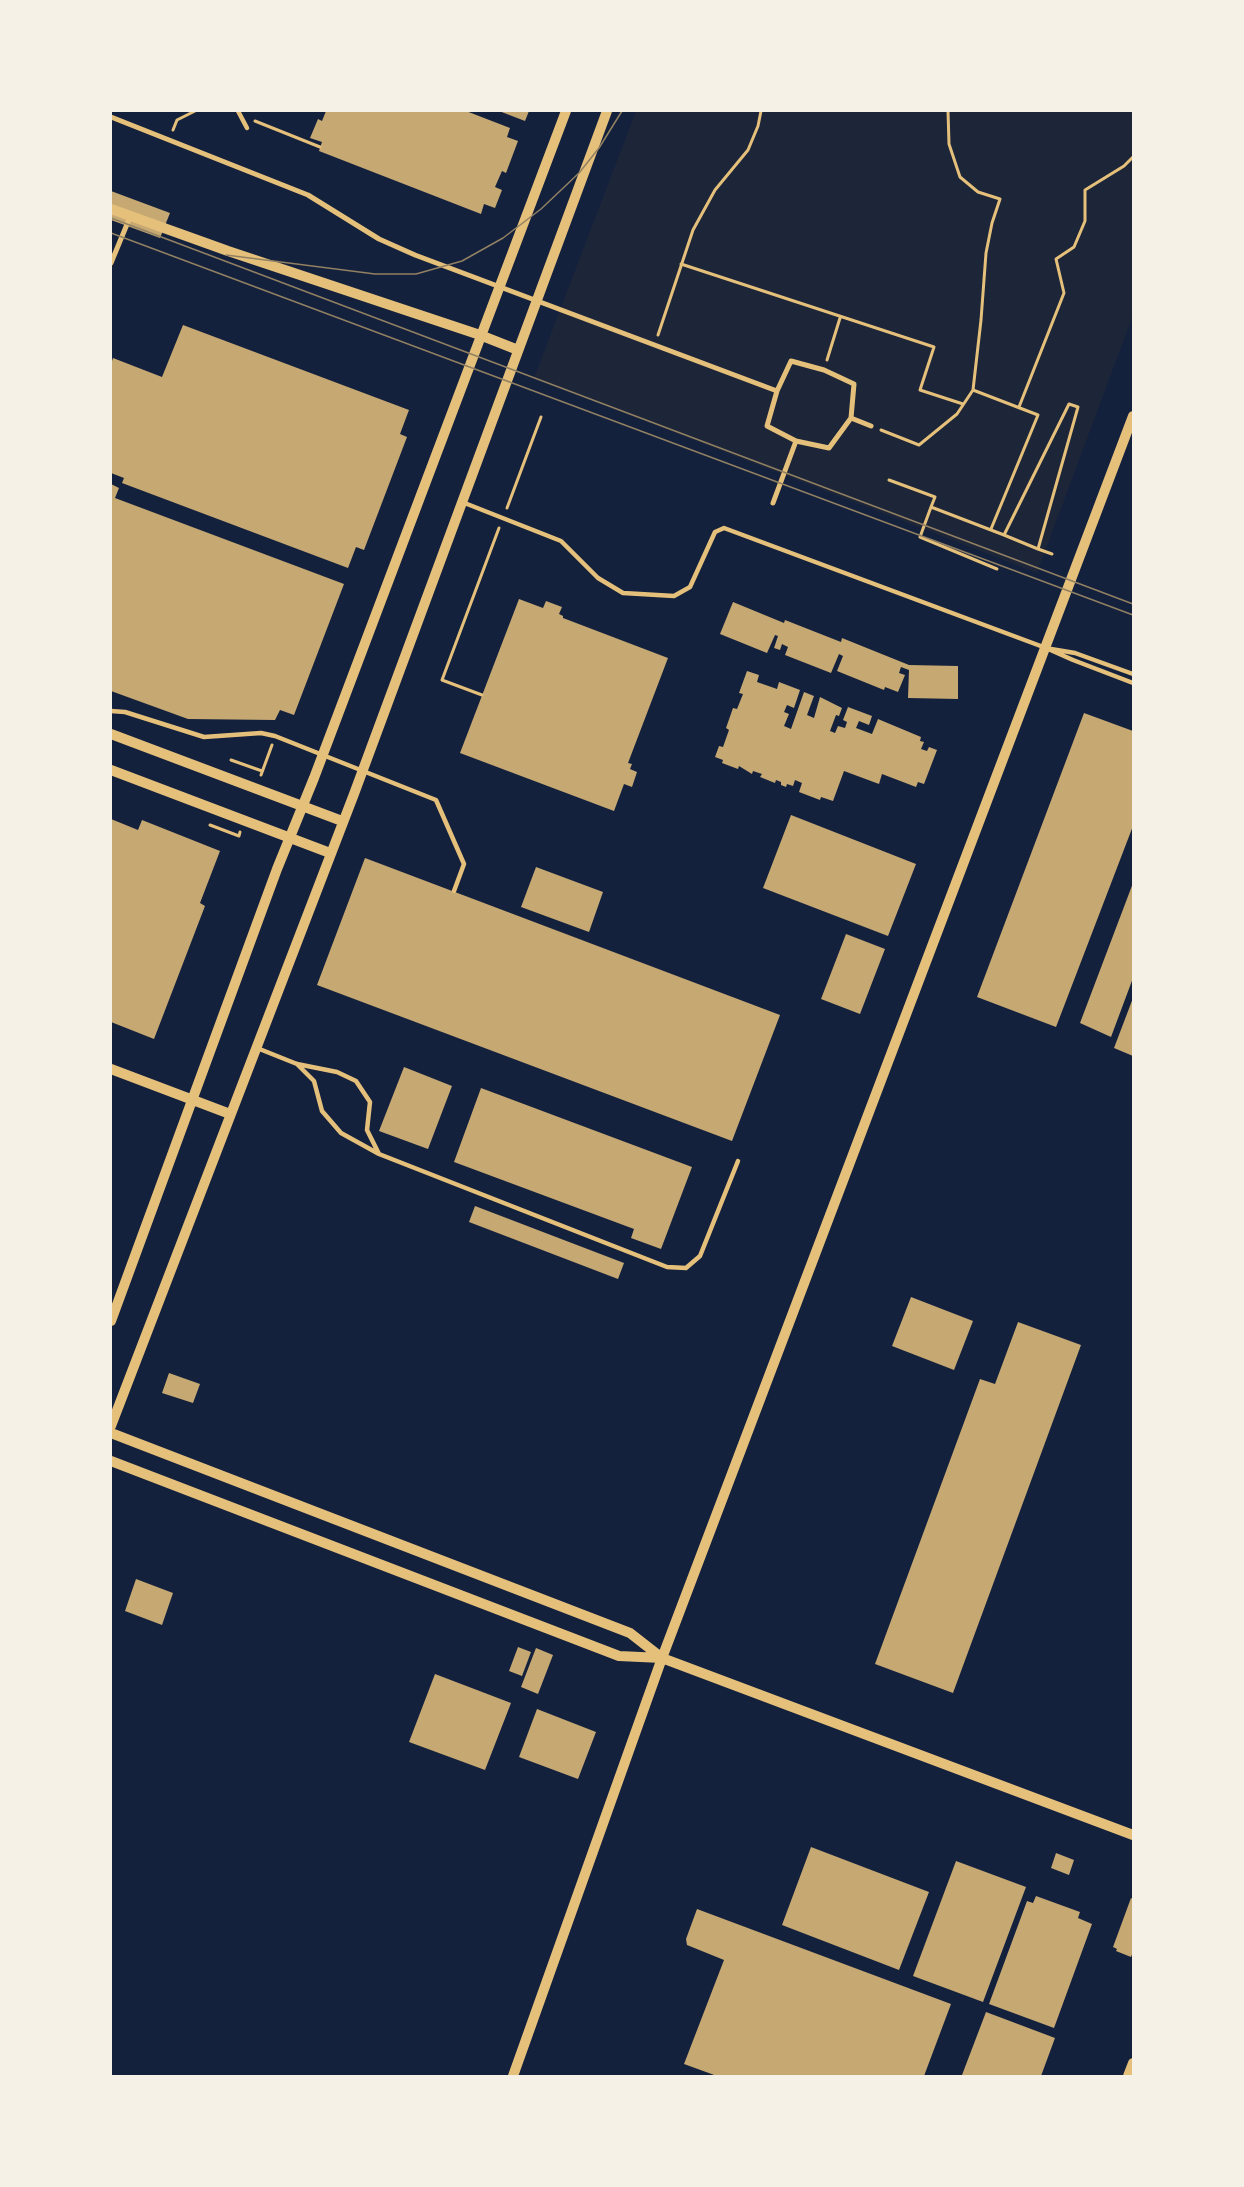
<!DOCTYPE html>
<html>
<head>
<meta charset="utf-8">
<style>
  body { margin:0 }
  #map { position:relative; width:1244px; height:2187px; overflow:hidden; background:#14213d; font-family:"Asap Condensed",sans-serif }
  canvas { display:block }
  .frame { position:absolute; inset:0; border:112px solid #f6f1e7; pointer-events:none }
</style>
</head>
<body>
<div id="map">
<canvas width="1244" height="2187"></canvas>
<div class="frame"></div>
</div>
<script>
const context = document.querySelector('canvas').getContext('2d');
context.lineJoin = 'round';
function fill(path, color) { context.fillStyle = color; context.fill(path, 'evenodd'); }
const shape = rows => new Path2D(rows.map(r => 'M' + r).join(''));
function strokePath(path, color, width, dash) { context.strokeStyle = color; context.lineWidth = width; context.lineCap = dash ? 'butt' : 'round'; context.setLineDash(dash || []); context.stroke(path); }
fill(shape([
  [636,111,1133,111,1133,315,1037,573,534,378]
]), '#1d2539');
fill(shape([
  [326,111,466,111,510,128,507,137,518,141,506,173,502,171,495,187,502,190,495,208,484,204,481,214,319,151,322,142,310,138,318,119,322,121],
  [499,111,529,111,525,121],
  [111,191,170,213,160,238,111,220],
  [183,325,409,410,400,434,407,437,364,550,356,547,348,568,122,483,124,478,111,473,111,364,113,358,162,377],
  [111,484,119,488,115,498,344,584,294,715,280,710,275,720,188,719,111,691],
  [519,599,543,608,546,601,562,607,559,614,563,616,563,618,668,658,628,763,632,764,630,769,637,772,632,787,624,784,614,811,460,753],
  [733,602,784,623,785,620,841,642,842,638,909,665,958,666,958,699,908,698,909,670,901,667,899,673,905,675,898,692,885,687,884,690,837,671,843,656,839,654,831,673,785,655,788,647,782,644,780,650,774,648,778,636,775,635,767,653,720,634],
  [747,671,759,675,757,682,777,689,779,682,800,690,794,708,787,705,784,712,789,714,784,726,791,729,804,692,814,696,807,715,814,718,820,697,842,708,839,716,836,715,830,731,835,733,838,726,845,728,847,722,843,720,848,707,872,716,869,725,859,721,856,728,872,734,878,719,921,737,920,741,924,742,921,749,927,751,929,747,937,750,924,784,918,782,916,787,882,774,879,784,844,771,833,801,821,797,820,800,799,792,802,783,795,780,793,786,787,784,786,787,781,785,781,782,776,780,775,783,760,777,762,774,753,771,752,774,739,766,738,769,722,763,723,760,715,757,719,746,723,747,729,730,726,728,733,708,737,709,743,694,739,693],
  [1084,713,1133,731,1133,826,1056,1027,977,997],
  [791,815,916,864,888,936,763,888],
  [111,819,138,830,142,820,220,851,200,903,205,906,154,1039,111,1022],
  [365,858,780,1015,732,1141,317,985],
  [536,867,603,892,589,932,521,907],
  [1133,883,1133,978,1111,1037,1080,1023],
  [846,934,885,949,860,1014,821,999],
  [1133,998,1133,1056,1114,1048],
  [404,1067,452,1086,428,1149,379,1131],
  [481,1088,692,1167,661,1249,631,1238,634,1229,454,1162],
  [475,1206,624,1263,618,1279,469,1222],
  [911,1297,973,1321,954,1370,892,1346],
  [1018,1322,1081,1345,953,1693,875,1664,980,1379,995,1384],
  [169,1373,200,1384,193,1403,162,1393],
  [136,1579,173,1593,162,1625,125,1611],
  [518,1647,531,1652,522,1676,509,1671],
  [536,1648,553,1655,538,1694,521,1687],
  [435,1674,511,1703,485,1770,409,1742],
  [537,1709,596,1732,578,1779,519,1757],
  [811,1847,929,1892,899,1970,782,1925],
  [1056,1853,1074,1860,1069,1875,1051,1868],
  [956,1861,1026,1887,983,2002,913,1976],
  [1036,1896,1080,1912,1078,1918,1092,1924,1054,2028,989,2004,1027,1901,1033,1903],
  [1131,1898,1133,1899,1133,1952,1131,1957,1116,1951,1117,1949,1113,1947],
  [697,1909,951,2004,924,2076,717,2076,684,2064,724,1960,687,1945,686,1939],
  [986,2012,1055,2038,1041,2076,962,2075]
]), '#c6a872');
strokePath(shape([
  [255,121,320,147],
  [173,130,177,120,195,111],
  [681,264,934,347,920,390,963,404],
  [658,335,693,230,715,190,748,150,758,126,761,111],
  [827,360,840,318],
  [973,390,1038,415,991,529],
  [1019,407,1064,293,1056,259,1074,247,1085,221,1085,190,1124,166,1133,157],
  [881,430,919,445,957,414,973,390,981,320,986,253,992,223,1000,199,978,192,960,177,949,144,948,111],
  [889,480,935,497,931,507],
  [507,508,541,417],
  [1004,535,1038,549],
  [997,569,920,537,931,507,1004,535,1069,404,1078,407,1038,549,1052,554],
  [482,695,442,680,499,528],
  [231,760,262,771],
  [261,775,272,745],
  [210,825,239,836,240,832]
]), '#e5c07b', 3);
strokePath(shape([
  [238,111,247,128],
  [462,502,561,541,598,578,623,593,674,596,690,587,715,532,724,528,1046,648,1073,660,1133,683],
  [1051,649,1075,653,1133,674],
  [111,711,125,712,204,737,261,733,275,736,436,800,464,864,454,891],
  [257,1048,297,1064,337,1072,356,1081,370,1102,367,1130,379,1154],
  [297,1064,314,1081,322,1111,341,1133,379,1154,667,1267,686,1268,700,1256,738,1161]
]), '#e5c07b', 4.5);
strokePath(shape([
  [111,117,308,195,379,239,415,255,777,391],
  [111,263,130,217],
  [791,361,824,370,854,384,851,418,829,448,796,441,767,426,777,391,791,361],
  [851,418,871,426],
  [773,503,796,441]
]), '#e5c07b', 5);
strokePath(shape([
  [111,209,228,251,480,335,518,350],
  [111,734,342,821],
  [111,770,330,853],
  [111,1069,230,1114],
  [111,1321,277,869,314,778,566,111],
  [111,1426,354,794,607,111],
  [111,1433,630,1633,662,1658,1133,1835],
  [111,1461,619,1656,662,1658],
  [513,2076,662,1658,1133,416],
  [1128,2076,1133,2063]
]), '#e5c07b', 10);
strokePath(shape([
  [111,218,1133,604],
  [111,233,1133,615],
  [226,255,375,274,416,274,462,261,503,238,541,209,579,173,599,148,622,111]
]), '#918062', 1.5);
</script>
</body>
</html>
